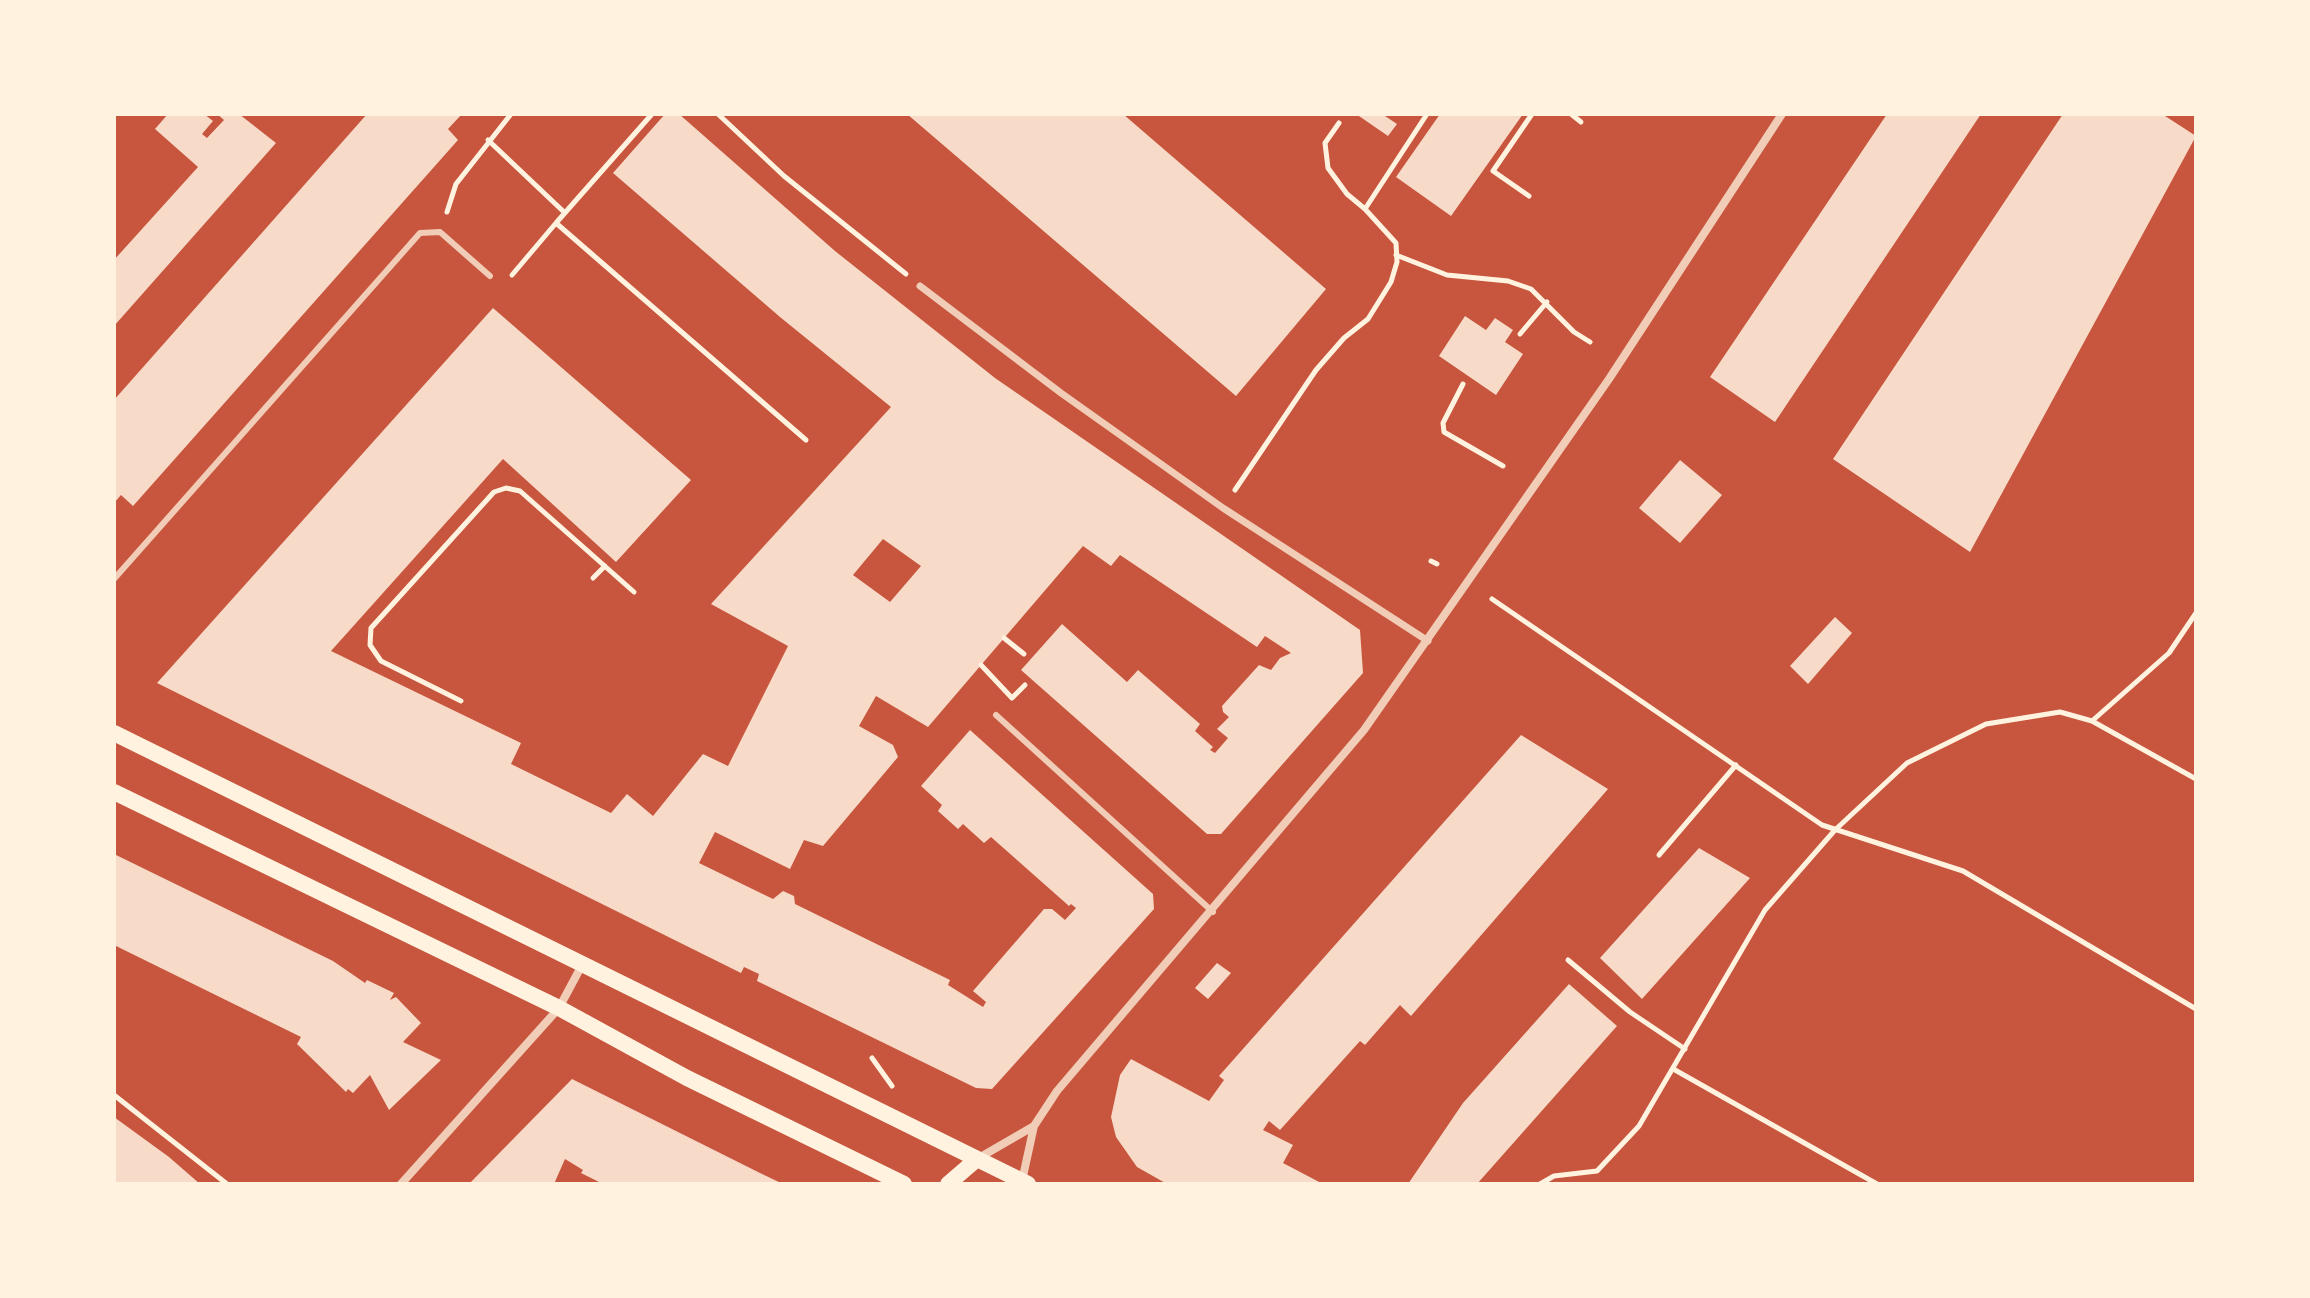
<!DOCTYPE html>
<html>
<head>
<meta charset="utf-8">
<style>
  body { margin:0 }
  #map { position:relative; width:2310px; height:1298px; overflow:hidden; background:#c8553d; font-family:Rubik,sans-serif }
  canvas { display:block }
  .frame { position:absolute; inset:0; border:116px solid #fff3e0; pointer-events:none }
</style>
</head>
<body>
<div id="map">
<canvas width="2310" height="1298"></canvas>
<div class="frame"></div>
</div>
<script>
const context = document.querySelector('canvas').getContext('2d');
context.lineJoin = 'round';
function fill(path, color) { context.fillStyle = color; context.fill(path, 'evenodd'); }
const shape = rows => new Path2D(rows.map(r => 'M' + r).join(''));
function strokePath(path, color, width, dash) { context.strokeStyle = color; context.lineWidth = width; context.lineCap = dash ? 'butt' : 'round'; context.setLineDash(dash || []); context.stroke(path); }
fill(shape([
  [168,114,204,114,213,121,202,134,207,138,224,120,217,114,239,114,276,143,114,326,114,260,198,167,155,129],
  [367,114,462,114,448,129,458,140,133,506,121,495,114,503,114,400],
  [665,114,679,114,835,251,995,378,1360,630,1363,673,1221,834,1207,834,1021,670,1062,624,1127,682,1138,670,1200,724,1195,731,1213,747,1210,750,1215,753,1228,738,1217,729,1229,717,1223,712,1222,706,1259,665,1271,670,1280,658,1291,653,1265,636,1257,647,1120,555,1111,566,1083,546,928,727,876,696,859,726,893,745,898,757,823,846,804,840,790,869,715,832,699,863,773,899,783,891,794,896,795,904,950,980,948,985,983,1007,986,1002,973,991,1044,909,1052,909,1065,920,1076,908,1071,904,1069,906,991,837,984,843,963,824,958,829,938,811,942,805,921,786,970,730,1153,894,1154,909,992,1089,976,1088,757,981,759,974,744,967,741,973,157,683,493,308,691,480,616,562,503,459,331,651,521,743,511,764,611,813,627,794,653,816,703,754,728,766,788,646,711,604,891,407,780,317,613,173],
  [883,539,921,566,890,602,853,575],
  [907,114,1123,114,1326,289,1236,396],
  [1356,114,1382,114,1397,124,1388,136],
  [1440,114,1523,114,1451,216,1396,177],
  [1887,114,1981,114,1775,422,1710,377],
  [2063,114,2162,114,2196,136,1970,552,1833,459],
  [1465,316,1486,330,1495,318,1513,330,1505,342,1523,354,1496,395,1439,356],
  [1680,460,1722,495,1680,543,1639,508],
  [1835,617,1852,633,1808,684,1790,666],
  [1521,735,1608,789,1411,1016,1400,1005,1365,1045,1360,1041,1280,1130,1269,1121,1263,1130,1293,1145,1283,1163,1323,1184,1167,1184,1137,1167,1116,1137,1111,1117,1120,1075,1131,1059,1209,1101,1224,1080,1219,1076],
  [1699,848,1750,878,1642,999,1600,958],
  [114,854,333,961,365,983,367,980,394,993,390,1000,396,997,421,1023,403,1042,441,1060,389,1110,370,1075,353,1093,348,1089,346,1092,297,1044,301,1037,114,945],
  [1217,963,1231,973,1208,999,1195,988],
  [1569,984,1617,1026,1477,1184,1408,1184,1463,1103],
  [572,1079,760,1173,783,1184,603,1184,581,1173,583,1170,565,1159,554,1184,469,1184],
  [114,1117,169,1157,200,1184,114,1184]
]), '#f7dbc8');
strokePath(shape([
  [718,114,784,176,906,274],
  [1571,114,1581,122],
  [1339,123,1325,143,1328,168,1347,194,1365,209],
  [488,140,565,213],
  [1529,196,1493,171,1532,114],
  [447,212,456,184,511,114],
  [556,223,652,114],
  [1396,255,1447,275,1508,281,1531,289,1574,332,1590,342],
  [512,275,556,223,806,440],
  [1520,334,1547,302],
  [1463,384,1443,423,1444,432,1503,466],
  [1235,490,1316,370,1344,338,1368,319,1391,282,1397,262,1396,243,1365,209,1427,114],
  [1431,561,1437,564],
  [593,578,605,566],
  [1492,599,1822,825,1963,871,2196,1009],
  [1004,638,1024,654],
  [981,665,1012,698,1025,685],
  [461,701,381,661,370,645,371,628,494,492,506,488,520,491,634,592],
  [2092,721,2169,653,2196,613],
  [1659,855,1736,765],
  [1568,960,1630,1012,1685,1049],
  [872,1058,892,1086],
  [1675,1070,1877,1184],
  [114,1095,227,1184],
  [1540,1184,1554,1176,1597,1171,1639,1126,1765,910,1835,830,1907,763,1986,724,2060,712,2092,721,2196,779]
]), '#fff3e0', 5);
strokePath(shape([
  [114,579,420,233,440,232,490,276],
  [996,715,1213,912]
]), '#f1ccb7', 6);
strokePath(shape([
  [920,286,1061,393,1223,508,1428,641]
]), '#f1ccb7', 7);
strokePath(shape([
  [977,1159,1034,1126],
  [1022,1181,1034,1126,1057,1091,1364,730,1609,379,1782,114],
  [401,1184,559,1008,582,965]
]), '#f1ccb7', 8);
strokePath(shape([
  [114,733,1028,1184],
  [114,792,559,1008,687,1078,904,1184],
  [948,1184,977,1159]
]), '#fff3e0', 16);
</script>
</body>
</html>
